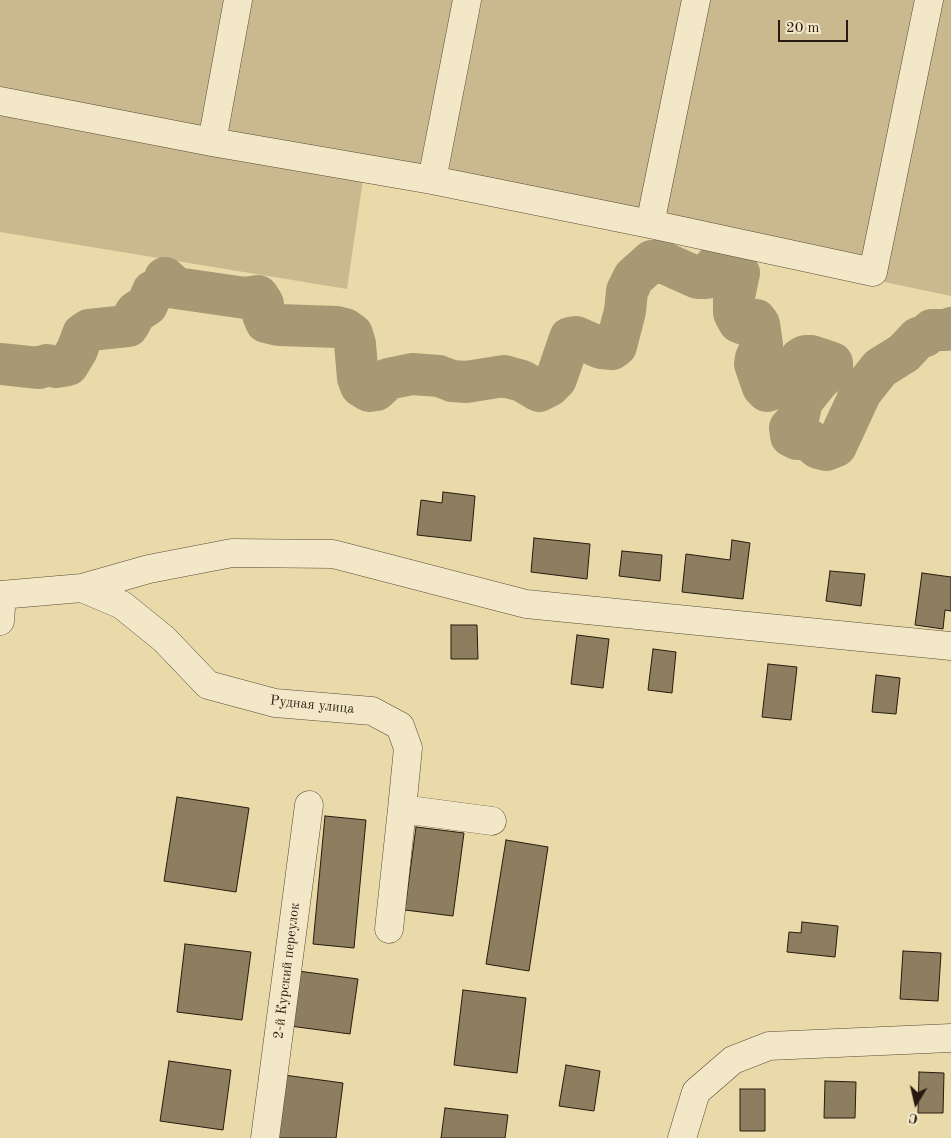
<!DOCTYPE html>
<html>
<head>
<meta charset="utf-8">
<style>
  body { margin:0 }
  #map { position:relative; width:951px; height:1138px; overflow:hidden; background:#ebdaa9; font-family:"Old Standard TT",serif }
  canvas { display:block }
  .north { position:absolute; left:891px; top:1078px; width:50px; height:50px; -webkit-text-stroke:4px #f2e7c7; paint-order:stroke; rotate:189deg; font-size:14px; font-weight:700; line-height:20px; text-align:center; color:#271a10 }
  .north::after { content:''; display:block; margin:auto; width:18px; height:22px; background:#271a10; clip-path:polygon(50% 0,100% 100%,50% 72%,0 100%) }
  .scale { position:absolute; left:778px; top:20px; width:70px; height:22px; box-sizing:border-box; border:2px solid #271a10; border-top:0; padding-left:6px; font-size:15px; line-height:18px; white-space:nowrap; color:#271a10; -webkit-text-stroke:4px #f2e7c7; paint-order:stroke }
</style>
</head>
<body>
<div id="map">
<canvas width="951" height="1138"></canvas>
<div class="north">С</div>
<div class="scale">20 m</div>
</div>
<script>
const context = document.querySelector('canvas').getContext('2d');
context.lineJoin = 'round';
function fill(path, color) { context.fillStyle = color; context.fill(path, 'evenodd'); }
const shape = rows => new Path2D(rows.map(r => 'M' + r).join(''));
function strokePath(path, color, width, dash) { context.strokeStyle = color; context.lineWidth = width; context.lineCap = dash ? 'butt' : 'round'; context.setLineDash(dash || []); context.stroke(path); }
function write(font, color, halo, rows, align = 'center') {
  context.font = font + ' "Old Standard TT",serif'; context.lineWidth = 5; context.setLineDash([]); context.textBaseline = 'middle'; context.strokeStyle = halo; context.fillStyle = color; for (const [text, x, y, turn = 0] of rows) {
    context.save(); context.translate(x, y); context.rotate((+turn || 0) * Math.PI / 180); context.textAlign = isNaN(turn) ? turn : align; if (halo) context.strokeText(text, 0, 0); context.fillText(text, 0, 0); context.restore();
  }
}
fill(shape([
  [0,0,951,0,951,296,364,173,347,289,0,232]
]), '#cab98f');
strokePath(shape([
  [0,364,39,368,47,365,56,367,68,365,77,350,83,334,89,330,128,326,136,312,147,305,153,291,161,289,165,278,176,288,245,298,258,296,263,304,263,315,266,322,279,325,337,327,345,329,352,334,355,344,358,378,361,386,369,391,376,390,388,379,412,374,439,376,452,381,466,382,504,376,522,381,539,391,549,386,556,379,570,338,576,337,601,348,612,349,616,346,625,311,627,291,634,277,652,261,660,261,698,278,706,278,712,275,715,266,721,265,735,267,739,273,734,297,734,313,739,322,744,324,751,320,756,320,759,324,762,345,756,358,755,364,763,387,767,391,772,389,780,384,800,359,805,356,811,356,832,363,832,368,819,380,802,401,798,419,790,428,791,436,797,439,808,439,818,448,826,450,836,446,861,392,880,368,904,353,918,338,925,336,932,330,947,330,951,328]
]), '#a89975', 42);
const building = shape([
  [443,492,475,496,471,541,417,535,421,500,442,503,443,492],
  [534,538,590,544,587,579,531,572,534,538],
  [732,540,750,543,743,599,682,592,686,554,730,560,732,540],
  [622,551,662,555,660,581,619,576,622,551],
  [830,571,865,574,861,606,826,601,830,571],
  [922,573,951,577,951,611,945,610,943,629,915,625,922,573],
  [451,625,477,625,478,659,451,659,451,625],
  [577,635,609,639,603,688,571,684,577,635],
  [653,649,676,652,672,693,648,690,653,649],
  [768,664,797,667,791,720,762,717,768,664],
  [876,675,900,678,896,714,872,712,876,675],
  [177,797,249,808,236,892,164,881,177,797],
  [325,816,366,820,354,948,313,944,325,816],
  [416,827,464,833,453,916,405,910,416,827],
  [506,840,548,847,529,971,486,964,506,840],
  [802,922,838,926,835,957,787,952,789,932,801,933,802,922],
  [185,944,251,952,242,1020,177,1012,185,944],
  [903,951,941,953,938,1001,900,999,903,951],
  [298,971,358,979,350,1034,290,1026,298,971],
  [463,990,526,998,517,1073,454,1065,463,990],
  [169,1061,231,1070,223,1130,160,1121,169,1061],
  [566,1065,600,1071,594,1111,559,1106,566,1065],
  [919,1072,944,1073,943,1113,918,1113,919,1072],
  [284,1075,343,1083,336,1138,276,1138,284,1075],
  [825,1081,856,1082,855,1118,824,1118,825,1081],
  [740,1089,765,1089,765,1131,740,1131,740,1089],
  [445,1108,508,1115,505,1138,441,1138,445,1108]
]);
fill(building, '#8d7e60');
strokePath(building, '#271a10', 1);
const minor = shape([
  [0,101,212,142,432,180,650,224,873,272,929,0],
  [212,142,238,0],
  [432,180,467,0],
  [650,224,696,0],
  [82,588,122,605,164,639,208,685,275,703,372,711,400,726,408,748,402,809,492,821],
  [0,595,82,588,149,569,232,553,333,554,526,604,951,646],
  [0,621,2,595],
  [389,929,402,809],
  [265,1138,309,805],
  [682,1138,696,1092,733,1060,769,1046,951,1038]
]);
strokePath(minor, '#584a36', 29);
strokePath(minor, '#f2e7c7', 28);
write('14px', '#271a10', '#f2e7c7', [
  ["Рудная улица",312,705,6],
  ["2-й Курский переулок",287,971,-83]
]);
</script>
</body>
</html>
